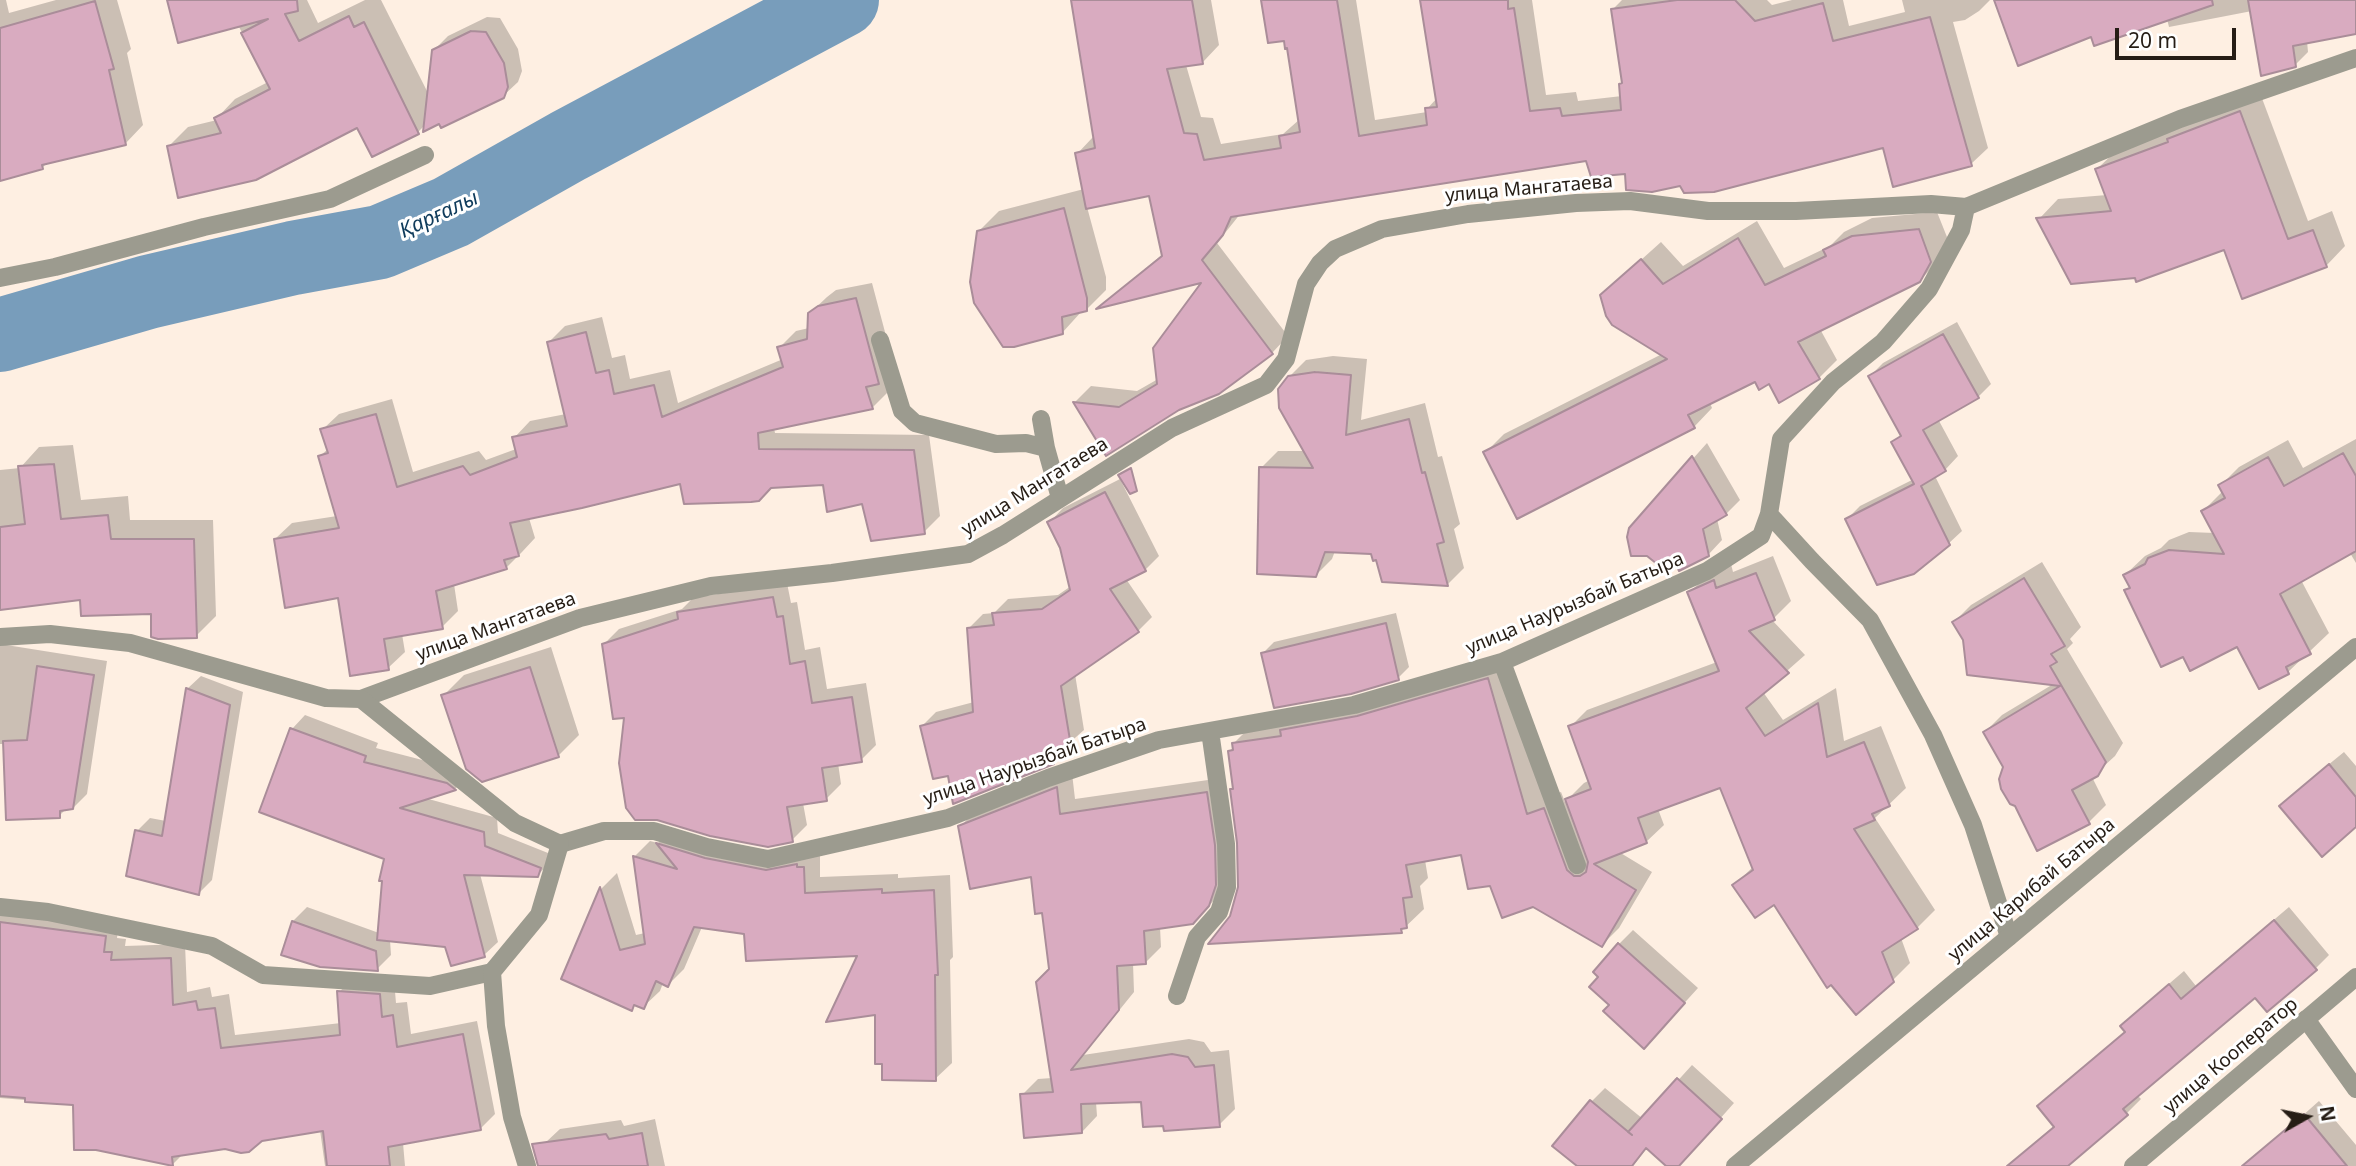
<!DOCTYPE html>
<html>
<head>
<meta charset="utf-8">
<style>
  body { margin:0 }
  #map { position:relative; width:2356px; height:1166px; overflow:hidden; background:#feefe2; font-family:"Noto Sans",sans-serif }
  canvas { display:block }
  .north { position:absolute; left:2272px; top:1082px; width:70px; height:70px; -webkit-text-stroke:5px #fff; paint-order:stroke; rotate:81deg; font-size:19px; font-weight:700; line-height:28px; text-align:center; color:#261d15 }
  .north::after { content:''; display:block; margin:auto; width:24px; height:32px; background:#261d15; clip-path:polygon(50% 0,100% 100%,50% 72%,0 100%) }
  .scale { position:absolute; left:2115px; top:28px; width:121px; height:32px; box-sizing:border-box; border:4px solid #261d15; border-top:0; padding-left:9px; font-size:21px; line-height:24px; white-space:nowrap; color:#261d15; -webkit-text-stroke:5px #fff; paint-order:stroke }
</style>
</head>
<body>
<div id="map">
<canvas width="2356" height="1166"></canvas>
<div class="north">N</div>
<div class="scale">20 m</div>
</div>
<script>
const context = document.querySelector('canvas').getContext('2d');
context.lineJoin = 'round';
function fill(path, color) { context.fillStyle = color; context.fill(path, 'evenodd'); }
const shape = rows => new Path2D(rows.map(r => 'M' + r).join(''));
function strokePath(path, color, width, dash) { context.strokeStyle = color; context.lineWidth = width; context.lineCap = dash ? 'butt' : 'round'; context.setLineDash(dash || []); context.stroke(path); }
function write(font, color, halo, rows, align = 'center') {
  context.font = font + ' "Noto Sans",sans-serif'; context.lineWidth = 6; context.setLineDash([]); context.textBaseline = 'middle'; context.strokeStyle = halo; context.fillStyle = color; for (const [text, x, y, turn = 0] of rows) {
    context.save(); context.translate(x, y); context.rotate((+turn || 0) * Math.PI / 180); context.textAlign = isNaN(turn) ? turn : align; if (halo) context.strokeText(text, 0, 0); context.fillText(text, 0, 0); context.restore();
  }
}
fill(shape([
  [0,0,6,0,9,13,56,0,117,0,131,49,127,53,143,125,125,144,48,162,43,167,0,179],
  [169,0,307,0,318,23,365,0,381,0,429,95,433,51,448,36,487,17,500,18,518,49,522,71,518,82,503,96,425,125,418,132,358,126,169,146,188,127,217,120,216,119,235,99,268,82,238,25],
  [1075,0,1211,0,1219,45,1203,62,1186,65,1201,117,1213,118,1221,144,1283,134,1300,119,1288,46,1263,0,1356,0,1375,120,1427,112,1427,109,1437,98,1495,0,1532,0,1546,95,1576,92,1578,101,1622,96,1620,84,1623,81,1613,9,1622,0,1767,0,1772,5,1792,0,1843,0,1849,26,1905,12,1902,0,1990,0,1979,11,1965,20,1953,22,1988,148,1971,164,1884,146,1681,184,1626,172,1587,159,1241,213,1217,243,1288,336,1272,353,1107,454,1075,402,1091,386,1137,391,1158,379,1205,280,1101,306,1164,253,1150,194,1087,207,1106,277,1106,290,1086,310,1082,311,1062,333,979,231,999,211,1084,189,1077,154,1093,137],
  [1995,0,2356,0,2356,32,2307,41,2308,52,2295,65,2252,11,2169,27,2167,19,2092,35],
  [2260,93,2308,221,2332,211,2345,246,2326,266,2225,248,2136,276,2039,219,2058,199,2107,195,2097,169,2117,150],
  [1937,212,1949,242,1938,262,1919,281,1820,329,1837,360,1819,378,1769,382,1755,379,1710,403,1712,408,1694,427,1485,453,1504,434,1662,354,1602,295,1661,242,1683,266,1757,221,1784,268,1830,246,1844,232,1872,218],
  [872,283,894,366,888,392,872,408,774,428,775,433,929,435,940,516,924,532,824,483,682,482,529,518,535,538,522,552,506,568,454,584,458,611,442,627,402,634,405,652,388,668,339,596,275,539,292,523,337,516,320,456,328,449,322,430,339,414,392,399,413,472,479,451,486,460,516,449,514,438,530,421,566,414,549,342,565,326,602,317,612,358,625,355,630,379,670,370,678,403,783,359,779,348,796,331,809,328,810,313,827,297,836,290],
  [1957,322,1991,384,1978,397,1938,419,1958,456,1945,470,1935,476,1962,531,1948,544,1847,519,1860,506,1914,479,1893,443,1902,433,1870,376,1883,363],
  [1333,356,1367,359,1361,420,1425,403,1438,457,1442,456,1460,524,1454,529,1464,568,1448,584,1383,580,1378,558,1372,552,1335,551,1332,559,1315,576,1261,468,1278,451,1306,451,1289,377,1306,360],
  [2356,439,2356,563,2350,553,2301,580,2329,633,2288,672,2238,645,2184,655,2127,591,2131,586,2125,575,2145,556,2161,548,2169,540,2189,532,2215,533,2203,511,2223,491,2220,486,2239,467,2288,440,2303,468],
  [1707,443,1740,500,1726,514,1717,519,1722,540,1708,555,1676,560,1648,554,1630,529],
  [73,445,81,500,128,496,130,520,213,520,216,616,196,636,153,612,82,598,0,608,0,470,20,468,39,447],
  [1120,479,1159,556,1145,570,1126,579,1152,617,1138,631,1075,674,1084,730,1067,745,1067,748,1053,762,921,727,936,712,974,702,969,628,983,614,994,613,1008,599,1058,595,1071,586,1062,548,1049,523,1063,508],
  [1773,556,1791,601,1772,620,1805,655,1763,692,1783,720,1836,688,1844,741,1881,726,1906,788,1875,818,1935,910,1917,928,1901,938,1910,963,1893,980,1774,903,1734,885,1754,866,1721,786,1658,809,1664,825,1646,842,1619,852,1652,872,1619,928,1602,945,1533,905,1491,884,1463,853,1425,860,1428,878,1420,886,1424,909,1401,931,1231,917,1240,887,1239,842,1232,790,1234,787,1230,751,1234,747,1234,743,1251,726,1505,662,1544,798,1561,792,1565,802,1584,783,1590,780,1570,727,1587,710,1717,662,1689,593,1707,575,1731,564,1733,572],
  [2042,562,2081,627,2070,639,2073,643,2067,649,2123,743,2115,756,2092,777,2106,805,2089,822,2005,767,1985,732,2002,715,2055,683,1965,639,1954,622,1971,605],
  [787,583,791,603,797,602,805,650,820,647,827,689,866,683,876,745,861,760,838,763,841,784,826,799,803,803,807,825,792,840,626,716,604,644,619,629,682,609,693,598],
  [1396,613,1409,667,1398,678,1263,653,1274,642],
  [0,644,107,661,87,794,73,808,67,808,59,816,5,744,0,744],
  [551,647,579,735,558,756,443,696,464,675],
  [201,676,243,692,212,880,199,893,137,831,150,818,166,821,187,689],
  [305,715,378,743,376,748,461,770,468,776,455,789,425,798,497,818,498,833,553,855,551,861,538,875,480,874,498,942,484,955,447,945,390,940,391,955,377,969,293,921,307,907,379,933,386,858,261,811,292,729],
  [2344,752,2356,766,2356,825,2295,792],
  [1072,773,1075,799,1222,778,1224,889,1208,907,1160,927,1161,947,1146,962,1133,963,1134,992,1083,1055,1189,1039,1204,1042,1211,1052,1229,1050,1235,1109,1219,1125,1165,1124,1142,1100,1096,1102,1097,1116,1082,1132,1022,1095,1038,1079,1052,1078,1051,969,1044,912,1032,875,960,827,975,811],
  [673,828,722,843,783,855,820,851,820,877,898,874,898,878,950,875,953,957,950,960,952,1063,935,1079,884,1062,877,1013,860,955,702,927,684,969,668,985,663,983,660,991,643,1007,636,1004,632,1008,563,979,602,888,617,873,636,935,645,933,634,857,650,841,658,843],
  [0,906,119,922,117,938,126,939,125,946,185,944,187,992,210,987,212,997,229,994,235,1035,341,1023,339,992,354,978,394,980,396,1003,407,1002,411,1034,477,1021,495,1114,481,1128,403,1143,405,1166,325,1166,320,1130,183,1154,173,1164,96,1148,75,1104,0,1098],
  [2289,907,2329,955,2315,969,2255,995,2137,1095,2141,1099,2127,1113,2065,1166,2007,1166,2055,1125,2039,1106,2126,1031,2122,1026,2136,1012,2184,971,2196,986],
  [1633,930,1698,988,1658,1032,1611,1005,1601,977,1619,944],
  [1692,1065,1734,1103,1678,1166,1669,1166,1648,1147,1633,1166,1580,1166,1591,1102,1605,1088,1643,1119],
  [2319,1101,2356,1145,2356,1166,2265,1166,2257,1156],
  [655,1119,665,1166,549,1166,545,1143,560,1129,621,1120,624,1126]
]), '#0003');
strokePath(shape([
  [0,335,148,292,293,258,380,242,451,212,568,146,842,0]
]), '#789dbb', 74);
const building = shape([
  [167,0,297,0,298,11,285,14,299,41,349,16,354,27,364,22,419,134,372,157,357,128,256,180,178,198,167,146,221,133,214,118,270,89,241,33,268,19,178,43,167,0],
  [1071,0,1192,0,1203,64,1167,69,1184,133,1197,134,1204,160,1281,148,1279,136,1300,132,1287,48,1285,49,1284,41,1268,43,1261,0,1337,0,1359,136,1427,125,1425,108,1437,107,1420,0,1508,0,1508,9,1514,8,1530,111,1560,108,1562,116,1621,110,1619,84,1622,83,1611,9,1677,0,1735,0,1755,21,1823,3,1833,41,1930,17,1972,166,1893,187,1883,148,1714,192,1684,193,1680,186,1652,192,1626,190,1625,174,1591,177,1586,161,1231,217,1223,235,1202,260,1273,354,1219,394,1179,410,1106,456,1073,402,1119,407,1157,384,1153,348,1201,283,1096,309,1162,256,1149,196,1086,209,1075,153,1095,148,1071,0],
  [1994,0,2212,0,2213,5,2094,46,2091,37,2018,66,1994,0],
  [2248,0,2356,0,2356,34,2293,46,2296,67,2261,76,2248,0],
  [95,1,114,69,109,70,126,145,42,165,43,169,0,181,0,28,95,1],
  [471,31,486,32,504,63,508,87,504,98,441,128,439,124,423,132,432,50,471,31],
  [2240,111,2288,239,2313,230,2327,267,2242,299,2224,250,2136,282,2135,278,2071,284,2036,218,2111,211,2095,169,2168,142,2167,139,2240,111],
  [1064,208,1087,298,1087,311,1062,317,1063,334,1014,347,1003,347,974,303,970,282,977,231,1064,208],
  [1919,229,1931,262,1920,282,1798,342,1820,379,1779,403,1769,384,1759,390,1755,382,1688,415,1695,428,1517,519,1483,452,1667,359,1612,325,1606,316,1600,295,1641,259,1663,284,1738,238,1765,285,1826,256,1823,250,1852,236,1919,229],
  [856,298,879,384,866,387,873,409,758,433,759,449,914,450,925,534,871,541,862,504,827,512,823,485,771,488,759,501,751,502,684,504,680,484,582,508,510,523,519,556,504,560,507,569,436,591,443,629,384,639,389,670,350,676,338,598,285,608,274,539,339,528,318,456,328,453,320,429,376,414,397,487,463,466,470,475,517,457,512,437,567,426,547,342,586,332,596,373,609,370,614,394,654,385,662,417,783,367,777,347,807,339,808,313,818,306,856,298],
  [1943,334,1979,398,1923,430,1946,471,1921,486,1950,545,1914,574,1877,585,1845,519,1914,484,1891,442,1901,436,1868,376,1943,334],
  [1315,372,1351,375,1346,435,1409,419,1422,473,1425,472,1444,542,1437,544,1448,586,1382,582,1376,560,1373,561,1371,554,1325,552,1316,577,1257,574,1259,467,1313,468,1279,408,1278,389,1288,376,1315,372],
  [2343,453,2356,476,2356,551,2280,594,2311,654,2286,667,2289,674,2259,689,2237,647,2190,671,2183,657,2161,667,2124,590,2130,588,2123,575,2145,564,2148,558,2169,550,2224,554,2201,511,2225,498,2218,485,2268,457,2284,486,2343,453],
  [1692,456,1727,515,1703,529,1709,556,1679,571,1675,562,1657,564,1647,556,1631,556,1627,537,1629,528,1692,456],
  [54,464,61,519,108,515,111,539,194,539,197,638,158,639,151,637,151,614,81,616,80,600,0,610,0,527,25,524,18,466,54,464],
  [1131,468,1137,491,1130,494,1118,475,1131,468],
  [1105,492,1146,571,1110,589,1139,632,1061,686,1071,746,1052,749,1054,764,953,804,948,776,933,779,920,726,973,712,967,628,994,625,992,613,1042,609,1070,590,1060,548,1047,522,1105,492],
  [1756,573,1775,620,1749,631,1789,673,1746,708,1765,736,1818,703,1827,757,1864,742,1890,806,1872,814,1875,820,1854,829,1918,929,1882,952,1894,982,1856,1015,1831,985,1827,988,1774,905,1755,918,1732,885,1753,870,1720,788,1638,818,1647,843,1594,864,1636,890,1602,947,1533,907,1502,918,1490,886,1468,889,1461,855,1406,865,1412,897,1403,898,1407,928,1401,929,1402,933,1208,944,1230,916,1238,887,1237,843,1230,789,1233,789,1228,751,1233,750,1232,743,1281,736,1280,730,1357,716,1488,678,1527,814,1544,808,1567,870,1574,876,1580,876,1586,872,1588,862,1565,799,1591,789,1568,726,1719,671,1687,592,1714,580,1716,588,1756,573],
  [2024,578,2065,646,2051,654,2057,662,2050,666,2106,762,2098,776,2072,790,2090,824,2037,851,2015,806,2010,804,2001,789,1999,779,2003,767,1983,732,2060,686,1967,675,1963,640,1952,622,2024,578],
  [773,597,777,617,783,616,790,664,805,661,812,703,852,697,862,762,822,768,827,801,787,807,793,842,768,847,710,836,657,820,635,820,626,808,619,763,624,718,613,719,602,644,678,619,677,612,773,597],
  [1386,623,1399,680,1351,694,1274,708,1261,653,1386,623],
  [37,666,94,675,73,809,60,811,60,818,6,820,3,741,27,740,37,666],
  [530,667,559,757,482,782,466,769,441,695,530,667],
  [186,688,230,705,199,895,126,876,135,830,162,836,186,688],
  [290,728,366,756,364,762,447,783,456,790,400,808,484,832,485,846,541,868,538,877,464,875,485,957,451,966,445,947,377,940,382,881,379,881,384,859,259,812,290,728],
  [2329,764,2356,797,2356,827,2322,857,2279,806,2329,764],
  [1057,787,1060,814,1207,792,1215,845,1216,885,1209,906,1193,924,1144,931,1146,964,1117,966,1119,1010,1071,1070,1172,1054,1188,1057,1195,1067,1214,1065,1220,1127,1164,1131,1163,1126,1143,1127,1141,1102,1081,1104,1082,1133,1024,1138,1020,1094,1053,1092,1036,982,1049,969,1042,913,1035,914,1031,877,970,889,958,826,1057,787],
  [656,843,705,858,766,870,797,864,797,867,804,867,805,893,882,889,882,893,934,890,938,975,935,975,936,1081,882,1080,882,1064,875,1064,875,1015,826,1022,857,956,746,961,744,934,694,927,668,987,656,981,644,1009,634,1005,632,1011,561,979,600,887,620,950,645,944,633,856,677,869,656,843],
  [2274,920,2317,970,2267,1012,2255,998,2123,1109,2128,1115,2068,1166,2007,1166,2054,1127,2037,1106,2125,1032,2120,1026,2169,984,2181,999,2274,920],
  [292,921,376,951,378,971,320,967,281,955,292,921],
  [0,922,106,936,104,952,112,952,111,960,171,958,173,1005,196,1001,198,1010,215,1008,221,1048,340,1035,337,991,380,994,382,1017,393,1015,397,1047,463,1034,481,1130,388,1147,390,1166,327,1166,323,1131,262,1141,249,1152,241,1153,225,1149,172,1157,173,1166,96,1150,74,1150,73,1105,25,1102,25,1098,0,1096,0,922],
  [1618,943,1685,1003,1644,1049,1603,1011,1609,1005,1589,987,1598,977,1593,972,1618,943],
  [1677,1078,1722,1119,1679,1166,1666,1166,1646,1148,1632,1166,1577,1166,1552,1146,1590,1100,1632,1135,1628,1132,1677,1078],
  [2304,1114,2347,1166,2242,1166,2304,1114],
  [642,1133,648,1166,538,1166,532,1144,606,1134,609,1139,642,1133]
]);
fill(building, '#d9abc0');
strokePath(building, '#aa8d99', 2);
strokePath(shape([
  [2306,1019,2356,1089]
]), '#9c9b8f', 18);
strokePath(shape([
  [0,278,55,267,204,227,330,199,425,155],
  [880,340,902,411,915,423,996,444,1026,443,1046,448],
  [1041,419,1046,448,1060,498],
  [1769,514,1812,561,1870,620,1933,735,1973,825,2009,937],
  [1502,662,1577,865],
  [361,699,580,618,711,586,832,573,968,554,1003,535,1172,428,1266,385,1286,359,1306,284,1320,263,1335,249,1382,229,1468,214,1576,203,1630,201,1708,211,1796,211,1931,204,1966,207,2180,119,2356,58],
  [560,844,604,831,654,831,707,847,768,859,948,818,1048,778,1159,740,1354,705,1502,662,1707,571,1761,536,1769,514,1781,439,1833,382,1883,342,1929,289,1961,230,1966,207],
  [0,907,48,912,212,946,263,975,430,986,492,972],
  [1177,996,1197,937,1219,912,1227,887,1226,844,1210,731],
  [2133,1166,2356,977]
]), '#9c9b8f', 18);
strokePath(shape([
  [0,637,50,634,130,643,326,698,361,699,515,823,560,844,539,915,492,972,496,1026,512,1117,527,1166],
  [1735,1166,2356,647]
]), '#9c9b8f', 18);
write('19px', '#261d15', '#fff', [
  ["улица Мангатаева",1529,189,-5],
  ["улица Мангатаева",1035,487,-32],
  ["улица Наурызбай Батыра",1575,604,-23],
  ["улица Мангатаева",496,627,-20],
  ["улица Наурызбай Батыра",1035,762,-19],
  ["улица Карибай Батыра",2032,890,-40],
  ["улица Кооператор",2231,1056,-40]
]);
write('italic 21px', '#0f3b5b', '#fff', [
  ["Қарғалы",439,215,-25]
]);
</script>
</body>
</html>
